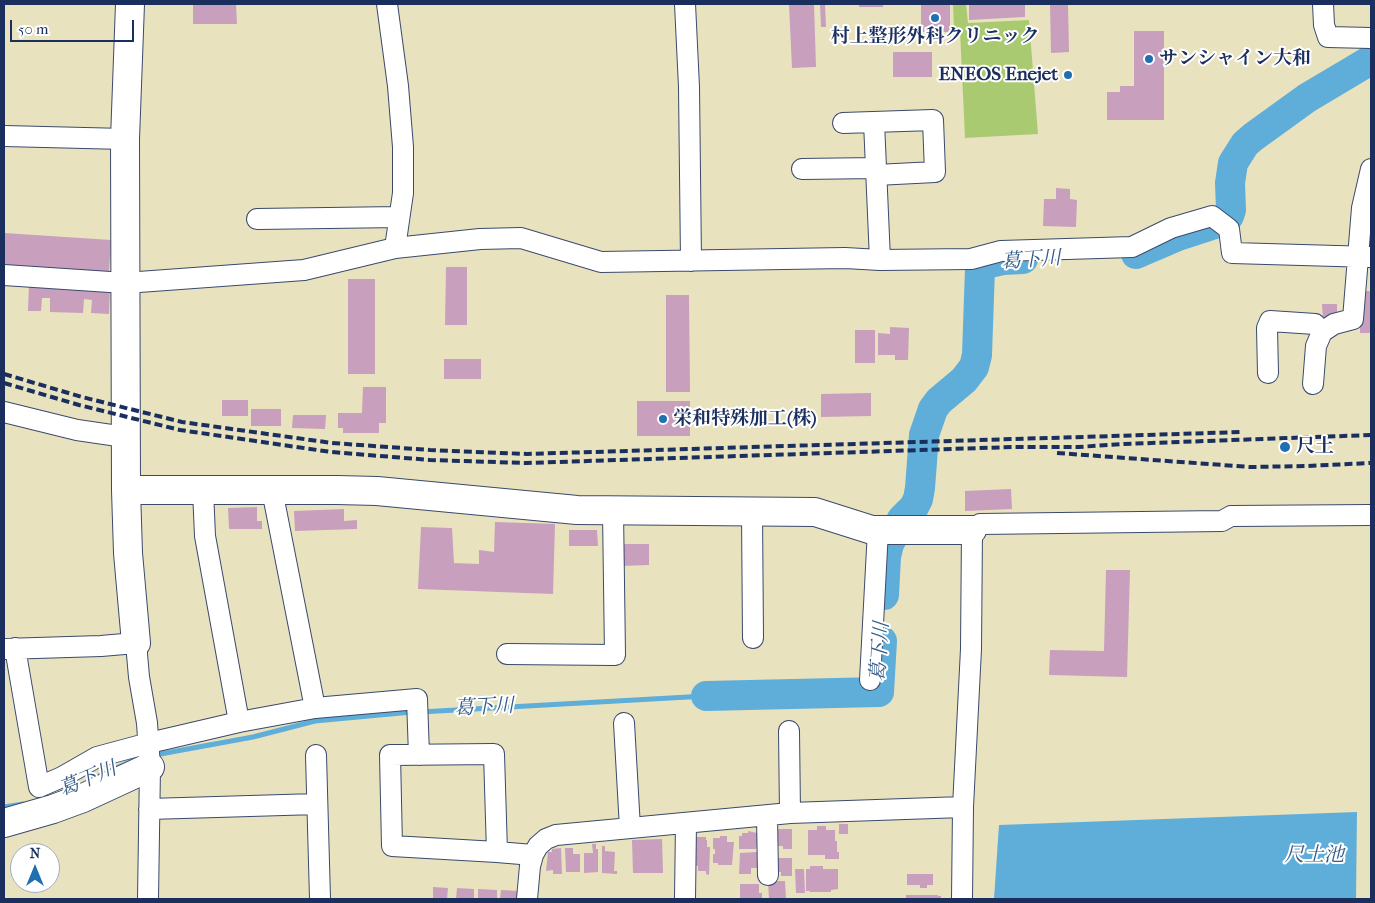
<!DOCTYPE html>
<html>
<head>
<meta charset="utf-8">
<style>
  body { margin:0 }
  #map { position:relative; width:1375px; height:903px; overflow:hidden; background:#e9e2be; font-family:"IM FELL French Canon",serif }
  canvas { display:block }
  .frame { position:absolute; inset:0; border:5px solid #1b2f5e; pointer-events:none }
  .north { position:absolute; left:10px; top:843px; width:50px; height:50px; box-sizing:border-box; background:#fff; border:1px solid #a4acbf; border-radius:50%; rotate:0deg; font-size:14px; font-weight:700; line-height:20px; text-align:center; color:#1b2f5e }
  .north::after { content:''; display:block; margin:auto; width:18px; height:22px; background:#1f6fb2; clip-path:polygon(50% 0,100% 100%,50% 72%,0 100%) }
  .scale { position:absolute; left:10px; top:20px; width:124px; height:22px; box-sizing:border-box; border:2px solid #1b2f5e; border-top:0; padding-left:6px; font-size:15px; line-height:18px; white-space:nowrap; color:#1b2f5e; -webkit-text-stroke:4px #fff; paint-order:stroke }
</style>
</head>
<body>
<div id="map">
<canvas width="1375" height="903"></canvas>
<div class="frame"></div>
<div class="north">N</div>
<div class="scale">50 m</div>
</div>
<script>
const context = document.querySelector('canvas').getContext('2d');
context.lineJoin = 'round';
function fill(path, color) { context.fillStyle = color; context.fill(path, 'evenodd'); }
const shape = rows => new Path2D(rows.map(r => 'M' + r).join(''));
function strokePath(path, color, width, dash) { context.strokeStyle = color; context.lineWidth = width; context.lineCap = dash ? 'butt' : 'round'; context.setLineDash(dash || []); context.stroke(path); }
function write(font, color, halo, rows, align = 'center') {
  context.font = font + ' "IM FELL French Canon","Noto Serif JP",serif'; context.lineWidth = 4; context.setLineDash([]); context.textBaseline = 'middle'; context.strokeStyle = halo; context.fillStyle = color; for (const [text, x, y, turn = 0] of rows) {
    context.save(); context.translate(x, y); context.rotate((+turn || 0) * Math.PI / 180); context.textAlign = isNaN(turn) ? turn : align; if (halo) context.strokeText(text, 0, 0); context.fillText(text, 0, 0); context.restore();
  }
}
fill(shape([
  [953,4,966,4,968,23,1029,20,1038,134,965,138,960,31,954,30]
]), '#aaca71');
fill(shape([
  [1357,812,1356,899,994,899,999,825]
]), '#5faed9');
strokePath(shape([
  [420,712,706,696],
  [155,755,253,737,315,721,412,712],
  [94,778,132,761],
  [4,807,23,804]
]), '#5faed9', 5);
strokePath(shape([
  [1136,254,1178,236,1224,221,1229,216,1231,210,1230,183,1233,163,1245,144,1253,137,1307,98,1371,60],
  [884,595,886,557,889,544,902,519,914,507,918,499,920,488,924,435,933,409,939,401,964,380,974,367,977,355,980,268,989,263,1003,260,1023,259],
  [706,696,879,692,882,641]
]), '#5faed9', 30);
fill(shape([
  [193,4,236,4,237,24,193,24],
  [789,4,814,4,816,67,792,68],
  [820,4,825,4,826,27,821,27],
  [859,4,883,4,883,7,859,7],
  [921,4,950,4,950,32,921,32],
  [969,4,1025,4,1025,17,969,20],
  [1050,4,1068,4,1069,52,1051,53],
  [1134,31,1164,31,1164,120,1107,120,1107,92,1120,92,1120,86,1134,86],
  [893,52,932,52,932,77,893,77],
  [1056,188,1070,189,1070,199,1077,200,1076,227,1043,226,1044,199,1056,199],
  [4,233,111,240,109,272,4,265],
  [446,267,467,267,467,325,445,325],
  [348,279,375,279,375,374,348,374],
  [29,283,110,286,109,314,91,313,92,300,84,299,83,313,50,312,50,298,42,298,41,311,28,311],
  [1360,291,1371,291,1371,333,1360,333],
  [666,295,689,295,690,392,666,392],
  [1322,304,1337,304,1337,312,1323,321],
  [890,327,909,328,908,360,895,360,895,355,878,355,878,333,890,334],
  [855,330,875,330,875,363,855,363],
  [444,359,481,359,481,379,444,379],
  [363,387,386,387,386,423,379,423,379,433,343,433,343,428,338,428,338,413,362,413],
  [871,393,871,416,821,417,821,394],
  [222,400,248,400,248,416,222,416],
  [637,401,690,401,690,436,637,436],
  [251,409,281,409,281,426,251,426],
  [293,415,326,415,325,429,292,428],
  [1011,489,1012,509,965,511,965,491],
  [257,507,257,521,262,521,262,529,229,529,228,508],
  [344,509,344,521,357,520,357,529,295,531,294,511],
  [495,522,555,524,553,594,418,589,421,527,452,528,454,563,479,564,479,550,494,552],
  [569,530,597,530,598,546,569,546],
  [618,544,649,544,649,565,619,566],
  [1106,570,1130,570,1127,677,1049,675,1050,650,1104,651],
  [839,824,848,824,848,834,839,834],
  [817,826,826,826,826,830,835,830,835,841,837,841,837,852,839,852,839,859,825,859,825,855,808,855,808,830,817,830],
  [773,829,792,829,792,849,783,849,783,846,774,846],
  [748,831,757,833,757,846,756,849,739,849,739,836,742,836,742,833,748,833],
  [720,836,727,836,727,842,734,842,732,865,718,865,718,863,713,863,713,854,715,854,715,849,713,849,713,838,720,838],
  [693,837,706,837,706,840,707,840,707,847,710,847,709,875,706,874,706,871,698,871,698,866,692,865],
  [662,839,663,873,633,873,632,840],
  [592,844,596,844,596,849,598,849,598,872,584,873,584,853,593,853],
  [602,846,605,846,605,851,615,852,614,871,617,871,617,874,602,873],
  [561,848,562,874,553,874,553,870,546,871,548,852,552,852,552,849],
  [565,848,573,848,573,854,580,854,580,872,566,872],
  [757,852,758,868,751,868,751,874,739,874,740,853],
  [773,858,792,858,792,876,781,876,781,872,774,872],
  [810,866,823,866,823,869,838,869,838,889,831,890,831,892,810,892,810,891,806,891,806,869,810,869],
  [795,869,804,869,805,893,796,893],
  [907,874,933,874,933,885,927,885,927,888,920,888,920,885,907,885],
  [768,881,785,881,786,899,769,899],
  [740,884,759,884,759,893,762,893,762,899,740,899],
  [433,887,448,888,447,899,433,899],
  [457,888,474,889,474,899,456,899],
  [478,889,497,890,497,899,478,899],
  [501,890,520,891,519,899,500,899],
  [906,895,938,895,938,896,941,896,941,899,906,899]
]), '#c89fbd');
const street = shape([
  [387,4,398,86,403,147,403,193,395,248],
  [685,4,689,87,691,261],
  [1323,4,1324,25,1328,37,1371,38],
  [874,122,880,260],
  [843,123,933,120,935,172,876,175],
  [4,136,125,139],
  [802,169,876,168],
  [257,219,399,217],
  [4,275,125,283,304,270,395,248,480,239,521,238,601,262,845,258,880,260,971,259,1001,251,1132,247,1171,228,1212,216,1229,229,1232,253,1371,257],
  [1268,373,1267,328,1270,321,1315,324,1322,332],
  [1313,384,1316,346,1322,332,1334,324,1353,319,1362,208,1371,169],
  [4,412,77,430,125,437],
  [203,490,205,536,239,722],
  [272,490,315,708],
  [752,512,753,638],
  [15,648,39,787,62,777,97,757,149,743,239,722,315,708,417,699,419,755],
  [4,649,101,646,136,643,139,677,147,723,150,767,148,899],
  [507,654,615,655,613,511],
  [870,680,878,530],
  [624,723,630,828],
  [789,731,790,813],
  [316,755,320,899],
  [149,809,317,804],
  [767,816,768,875],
  [497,852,494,754,390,755,392,846,497,852,533,855],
  [527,899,530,866,533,855,538,846,546,839,556,835,790,813,963,807],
  [685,899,686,823],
  [962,899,963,807,971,649,972,530,980,524,1222,521,1231,516,1371,515]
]);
const secondary = shape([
  [130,4,125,139,126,490,128,553,136,643],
  [126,490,337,490,377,491,577,510,815,512,872,530,972,530],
  [4,823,53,809,83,798,150,767]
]);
strokePath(street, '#3a4a6c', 22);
strokePath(secondary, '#3a4a6c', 30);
strokePath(street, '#fff', 20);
strokePath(secondary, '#fff', 28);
strokePath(shape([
  [4,374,82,397,182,422,332,443,430,450,527,454,1243,432],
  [4,383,79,405,180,430,331,452,430,460,527,463,1012,447,1078,447,1124,444,1371,435],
  [1057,453,1250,467,1306,466,1371,463]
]), '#1b2f5e', 4, [8, 4]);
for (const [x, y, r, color] of [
  [935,18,5,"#1f6fb2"],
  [1149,59,5,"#1f6fb2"],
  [1068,75,5,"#1f6fb2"],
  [663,419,5,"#1f6fb2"],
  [1285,447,6,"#1f6fb2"]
]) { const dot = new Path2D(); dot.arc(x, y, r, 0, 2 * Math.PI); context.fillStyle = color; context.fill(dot); strokePath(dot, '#fff', 2); }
write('bold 19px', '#1b2f5e', '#fff', [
  ["村上整形外科クリニック",935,37,"center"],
  ["サンシャイン大和",1159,59],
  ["ENEOS Enejet",1058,75,"right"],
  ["栄和特殊加工(株)",673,419],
  ["尺土",1296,447]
], 'left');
write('italic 20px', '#335b89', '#fff', [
  ["葛下川",1031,261,-4],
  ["葛下川",881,652,-86],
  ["葛下川",484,708,-3],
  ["葛下川",88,780,-23],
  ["尺土池",1314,856]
]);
</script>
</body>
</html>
